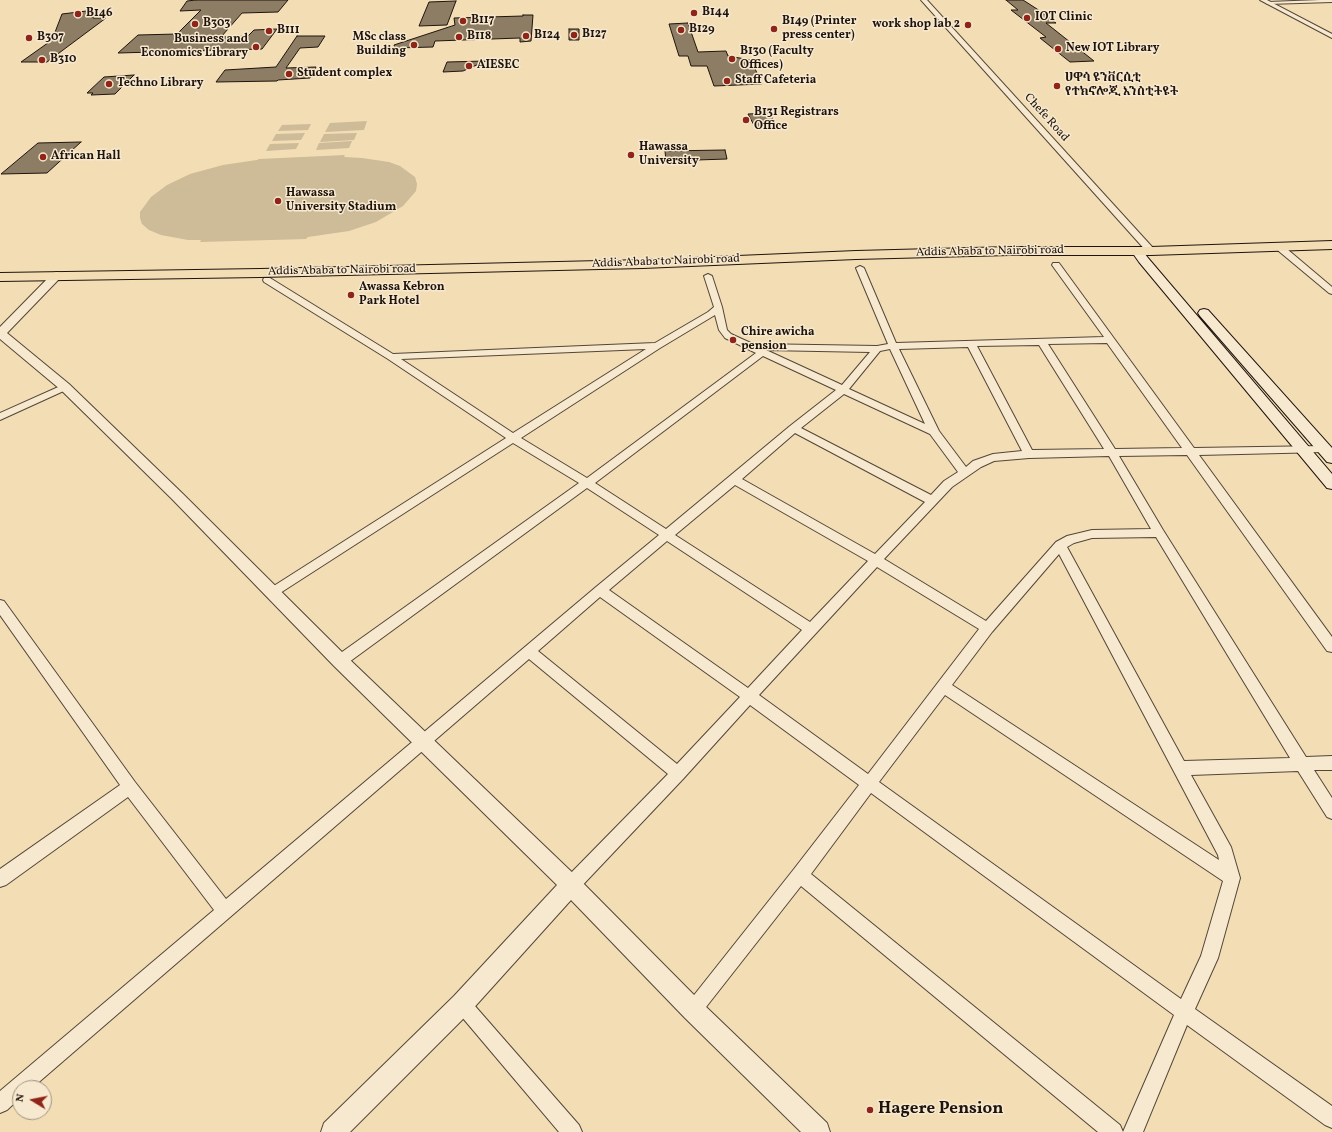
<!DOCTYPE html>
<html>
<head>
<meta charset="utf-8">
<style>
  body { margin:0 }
  #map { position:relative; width:1332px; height:1132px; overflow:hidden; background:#f2ddb5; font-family:Vollkorn,serif }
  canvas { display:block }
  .north { position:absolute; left:12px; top:1080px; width:40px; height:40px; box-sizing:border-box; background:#f7e9cf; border:1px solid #a19481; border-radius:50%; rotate:280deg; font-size:11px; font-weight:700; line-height:16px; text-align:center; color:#1f140d }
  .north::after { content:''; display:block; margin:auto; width:14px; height:18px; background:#8f2418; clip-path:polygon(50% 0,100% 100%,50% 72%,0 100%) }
</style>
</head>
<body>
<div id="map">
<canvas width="1332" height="1132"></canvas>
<div class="north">N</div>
</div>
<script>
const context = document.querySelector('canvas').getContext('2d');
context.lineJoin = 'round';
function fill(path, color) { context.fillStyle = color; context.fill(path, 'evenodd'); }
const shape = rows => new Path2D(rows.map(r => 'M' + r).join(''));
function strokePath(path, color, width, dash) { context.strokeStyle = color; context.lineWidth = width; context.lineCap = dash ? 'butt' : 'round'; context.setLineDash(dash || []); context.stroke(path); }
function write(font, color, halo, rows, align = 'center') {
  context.font = font + ' Vollkorn,"Noto Serif Ethiopic",serif'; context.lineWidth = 3; context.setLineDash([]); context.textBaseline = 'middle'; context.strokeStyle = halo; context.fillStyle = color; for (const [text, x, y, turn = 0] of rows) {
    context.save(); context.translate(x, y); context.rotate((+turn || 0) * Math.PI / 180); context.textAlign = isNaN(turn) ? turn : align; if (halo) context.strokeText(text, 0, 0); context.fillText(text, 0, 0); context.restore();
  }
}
fill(shape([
  [367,121,364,130,325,132,330,123],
  [311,124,308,130,278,131,282,125],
  [305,133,301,140,272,141,276,134],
  [357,133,354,140,320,142,324,134],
  [352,141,349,148,316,150,319,143],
  [299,143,296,149,266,151,270,144],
  [345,155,344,157,362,158,389,162,400,166,415,177,417,184,416,191,403,206,376,222,349,231,308,237,306,239,200,242,201,240,188,240,161,235,149,230,142,224,140,218,140,212,151,197,167,185,190,174,223,165,257,160,259,159]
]), '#cebb98');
const building = shape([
  [196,0,288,0,278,12,242,13,221,37,248,36,254,30,277,29,262,49,118,53,138,35,177,34,201,10,180,11,187,1,196,0],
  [1006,0,1023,0,1037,9,1056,23,1046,23,1094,61,1070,62,1040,38,1046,37,1011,10,1018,10,1006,0],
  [456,1,447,25,419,26,429,2,456,1],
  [95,10,93,18,106,18,47,62,21,62,52,40,62,14,95,10],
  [523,15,533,15,531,41,520,42,520,38,435,41,433,47,395,48,394,45,455,25,454,18,523,16,523,15],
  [688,23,698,52,726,51,728,56,751,60,762,84,714,86,707,66,691,66,688,56,679,56,669,24,688,23],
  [569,29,579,29,579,40,569,40,569,29],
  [297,36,325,36,318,47,300,48,286,68,316,67,310,78,278,80,277,81,216,82,225,70,276,67,297,36],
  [486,61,463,71,443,72,447,62,486,61],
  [134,75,115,94,91,95,93,93,87,93,104,77,134,75],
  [770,113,776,127,755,127,748,114,770,113],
  [81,142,47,173,1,174,38,143,81,142],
  [725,150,727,159,666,161,665,151,725,150]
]);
fill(building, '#8d7d64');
strokePath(building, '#1f140d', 1);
const minor = shape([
  [1320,0,1332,0,1332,2,1268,4,1266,3,1268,2,1320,0],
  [1275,244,1281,244,1332,287,1332,294,1329,293,1275,248,1275,244],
  [1053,263,1059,263,1194,448,1324,446,1328,447,1329,449,1328,451,1324,452,1199,455,1332,637,1332,652,1327,651,1187,455,1119,456,1163,530,1306,757,1332,756,1332,770,1314,770,1332,798,1332,819,1327,817,1298,771,1191,775,1231,847,1240,878,1218,958,1195,1009,1332,1106,1332,1128,1325,1125,1187,1025,1143,1132,1123,1132,1174,1015,871,793,811,874,1120,1125,1123,1132,1098,1132,801,886,699,1016,693,1019,687,1016,684,1010,687,1004,794,869,859,785,750,705,683,779,577,891,571,893,565,891,563,885,565,879,668,774,529,659,32,1088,20,1088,20,1098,7,1110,0,1113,0,1091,214,910,128,797,6,885,0,887,0,869,120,785,0,615,0,600,4,601,135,782,226,899,596,587,659,535,587,488,345,665,340,667,335,665,333,661,335,657,579,483,513,443,277,595,273,597,269,595,267,592,269,589,506,438,388,359,264,282,263,280,264,278,270,278,393,354,655,343,708,312,714,307,704,276,708,274,712,276,722,307,727,330,731,334,753,344,877,346,888,344,856,268,860,266,864,268,896,343,1104,337,1052,265,1053,263],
  [715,315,719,330,725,338,756,353,587,478,521,438,660,348,715,315],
  [1107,343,1182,448,1115,449,1048,344,1107,343],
  [1039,345,1104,449,1032,450,977,346,1039,345],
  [968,347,1022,451,993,454,973,461,966,467,939,431,899,349,968,347],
  [646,349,513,433,401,359,646,349],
  [890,349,925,424,849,389,880,351,890,349],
  [766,350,870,352,842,385,766,350],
  [763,356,836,390,790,426,666,529,595,483,763,356],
  [844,394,930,434,958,472,944,481,931,495,801,428,844,394],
  [795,433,925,502,875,554,742,479,795,433],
  [1109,456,1151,529,1092,530,1067,536,1056,542,986,621,884,559,952,487,981,467,994,461,1029,458,1109,456],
  [735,485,868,561,810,622,675,535,735,485],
  [1156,537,1290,758,1184,761,1067,547,1074,543,1092,538,1156,537],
  [667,541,802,630,748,688,609,590,667,541],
  [1059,554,1218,855,1219,860,952,685,992,632,1059,554],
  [877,567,979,629,868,774,759,695,877,567],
  [600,597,740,697,677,764,538,651,600,597],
  [945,695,1223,881,1201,956,1181,999,879,782,945,695],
  [65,384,70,387,68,389,0,420,0,413,65,384],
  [462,995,468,998,579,1125,582,1132,559,1132,456,1010,453,1004,456,998,462,995]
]);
const tertiary = shape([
  [921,0,927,0,1154,249,1156,251,1154,253,1148,253,921,0],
  [1260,0,1267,0,1332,34,1332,38,1260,0],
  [57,272,61,273,62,275,61,277,7,333,69,384,182,493,346,656,578,878,701,1002,827,1123,830,1132,801,1132,685,1018,571,900,470,1012,350,1132,321,1132,324,1123,454,996,557,885,334,666,172,499,61,390,0,339,0,327,53,273,57,272]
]);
const secondary = shape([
  [1138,249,1142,250,1148,258,1332,474,1332,489,1327,488,1139,262,1132,252,1138,249],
  [1204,309,1208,310,1332,448,1332,463,1327,462,1200,316,1198,313,1200,310,1204,309]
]);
const trunk = shape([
  [1332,241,1332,249,1151,255,1010,255,856,259,643,268,260,277,0,281,0,273,260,269,643,260,856,251,1010,247,1151,247,1332,241]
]);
strokePath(minor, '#544637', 2);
strokePath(tertiary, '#544637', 2);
strokePath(secondary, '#1f140d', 2);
strokePath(trunk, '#1f140d', 2);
fill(minor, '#f7e9cf');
fill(tertiary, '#f7e9cf');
fill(secondary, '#f7e9cf');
fill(trunk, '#f2ddb5');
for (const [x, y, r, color] of [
  [694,13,4,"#8f2418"],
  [78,14,4,"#8f2418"],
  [1027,18,4,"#8f2418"],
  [463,21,4,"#8f2418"],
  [195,24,4,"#8f2418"],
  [968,25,4,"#8f2418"],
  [774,29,4,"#8f2418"],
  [681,30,4,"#8f2418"],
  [269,31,4,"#8f2418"],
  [574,35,4,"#8f2418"],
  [526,36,4,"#8f2418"],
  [459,37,4,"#8f2418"],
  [29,38,4,"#8f2418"],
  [414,45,4,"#8f2418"],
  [256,47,4,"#8f2418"],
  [1058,49,4,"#8f2418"],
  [732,59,4,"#8f2418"],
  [42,60,4,"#8f2418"],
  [469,66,4,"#8f2418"],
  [289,74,4,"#8f2418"],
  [727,81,4,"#8f2418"],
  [109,84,4,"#8f2418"],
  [1057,86,4,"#8f2418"],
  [746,120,4,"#8f2418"],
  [631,155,4,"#8f2418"],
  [43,157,4,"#8f2418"],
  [278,201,4,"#8f2418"],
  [351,295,4,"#8f2418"],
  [733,340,4,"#8f2418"],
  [870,1110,4,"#8f2418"]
]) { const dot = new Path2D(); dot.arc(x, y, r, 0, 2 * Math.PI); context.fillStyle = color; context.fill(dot); strokePath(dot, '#f7e9cf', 1.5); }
write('bold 12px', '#1f140d', '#f7e9cf', [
  ["B144",702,13],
  ["B146",86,14],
  ["IOT Clinic",1035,18],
  ["B117",471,21],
  ["B149 (Printer",782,22],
  ["press center)",782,36],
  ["B303",203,24],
  ["work shop lab 2",960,25,"right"],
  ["B129",689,30],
  ["B111",277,31],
  ["B127",582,35],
  ["B124",534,36],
  ["B118",467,37],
  ["B307",37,38],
  ["MSc class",406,38,"right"],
  ["Building",406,52,"right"],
  ["Business and",248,40,"right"],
  ["Economics Library",248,54,"right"],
  ["New IOT Library",1066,49],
  ["B130 (Faculty",740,52],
  ["Offices)",740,66],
  ["B310",50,60],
  ["AIESEC",477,66],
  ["Student complex",297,74],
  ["ሀዋሳ ዩንቨርሲቲ",1065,79],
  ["የተክኖሎጂ እንስቲትዩት",1065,93],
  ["Staff Cafeteria",735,81],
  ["Techno Library",117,84],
  ["B131 Registrars",754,113],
  ["Office",754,127],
  ["Hawassa",639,148],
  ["University",639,162],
  ["African Hall",51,157],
  ["Hawassa",286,194],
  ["University Stadium",286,208],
  ["Awassa Kebron",359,288],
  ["Park Hotel",359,302],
  ["Chire awicha",741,333],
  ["pension",741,347]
], 'left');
write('12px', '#1f140d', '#f7e9cf', [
  ["Chefe Road",1046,118,48],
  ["Addis Ababa to Nairobi road",990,252,-1],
  ["Addis Ababa to Nairobi road",666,262,-2],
  ["Addis Ababa to Nairobi road",342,271,-1]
]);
write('bold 17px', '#1f140d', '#f7e9cf', [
  ["Hagere Pension",878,1110]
], 'left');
</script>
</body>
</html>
